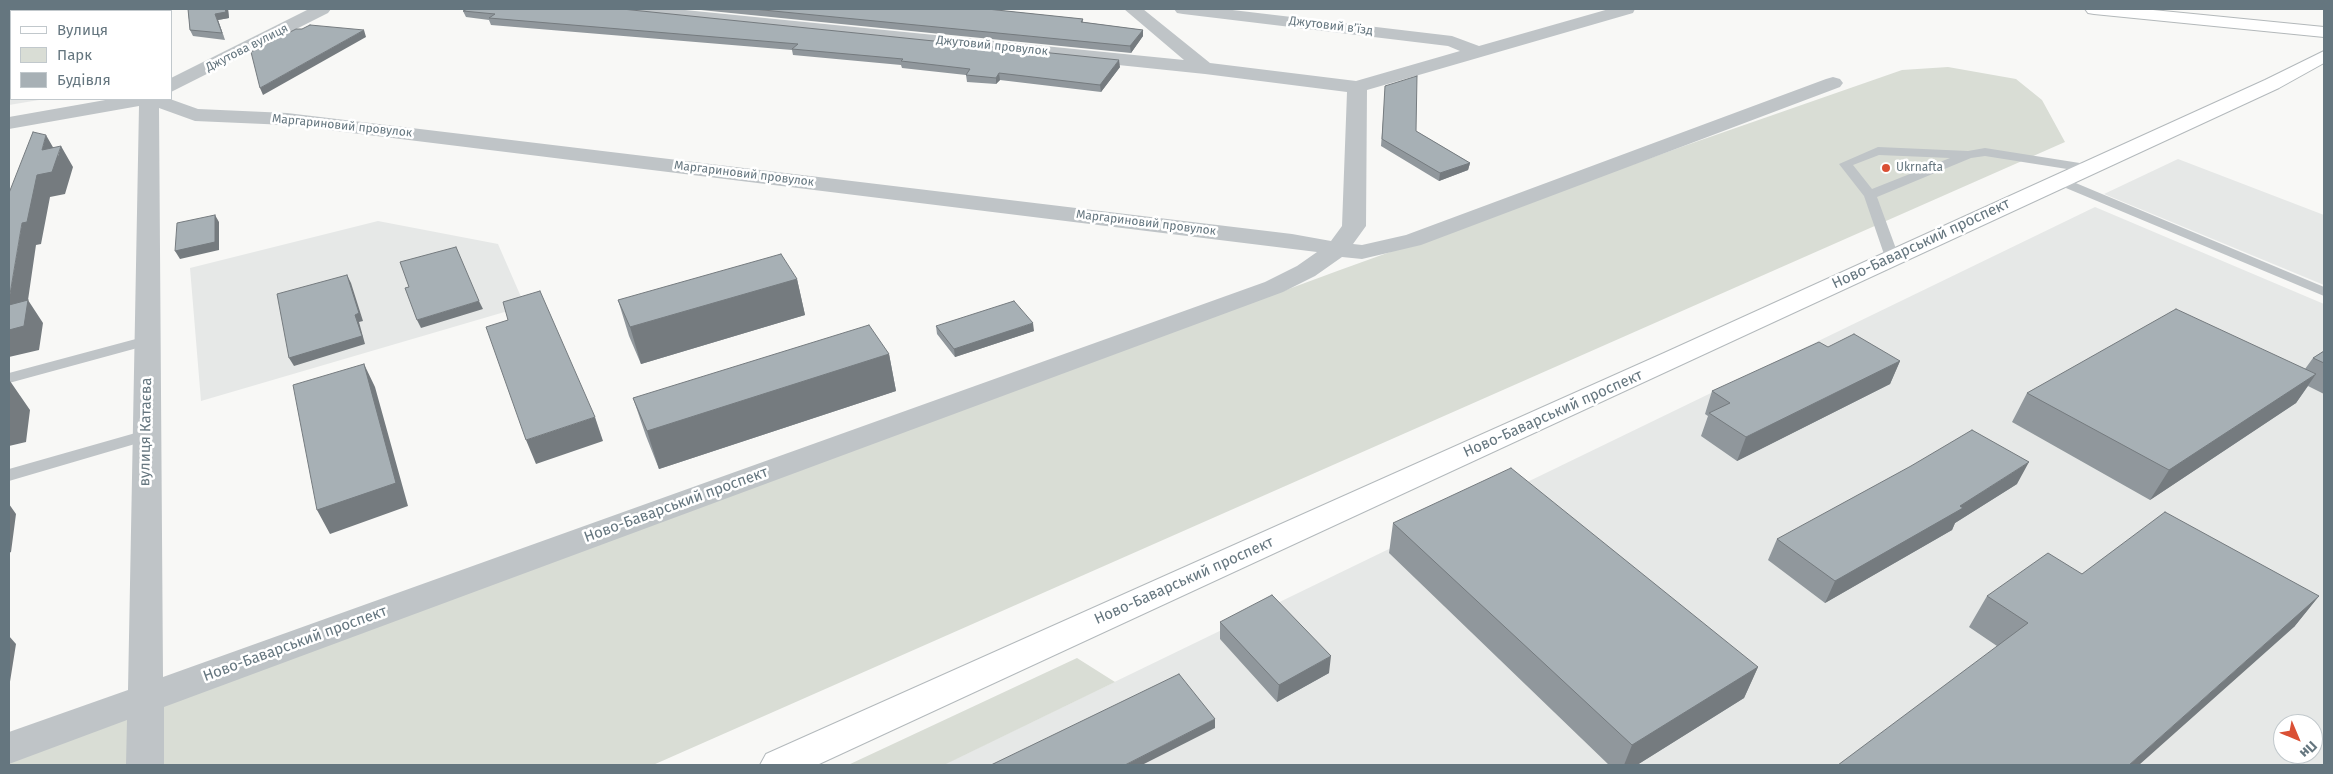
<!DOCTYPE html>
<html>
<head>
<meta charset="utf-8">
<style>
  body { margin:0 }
  #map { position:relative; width:2333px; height:774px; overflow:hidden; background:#f8f8f6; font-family:"Fira Sans",sans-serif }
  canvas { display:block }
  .frame { position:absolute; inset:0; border:10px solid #65767f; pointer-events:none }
  .legend { position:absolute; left:10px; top:10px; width:162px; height:90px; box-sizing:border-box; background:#fff; border:1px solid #c1c8cc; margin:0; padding:6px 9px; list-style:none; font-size:15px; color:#65767f }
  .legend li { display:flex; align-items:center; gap:10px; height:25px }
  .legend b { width:25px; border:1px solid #c1c8cc }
  .north { position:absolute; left:2273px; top:714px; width:50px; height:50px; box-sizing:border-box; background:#fff; border:1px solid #c1c8cc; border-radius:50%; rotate:135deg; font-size:14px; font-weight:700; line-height:20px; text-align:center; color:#65767f }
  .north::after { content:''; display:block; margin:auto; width:18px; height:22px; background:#da5035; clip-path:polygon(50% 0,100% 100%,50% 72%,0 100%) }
</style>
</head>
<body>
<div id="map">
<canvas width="2333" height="774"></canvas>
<div class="frame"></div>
<ul class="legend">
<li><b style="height:6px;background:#fff"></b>Вулиця</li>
<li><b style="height:14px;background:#d9ddd5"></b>Парк</li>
<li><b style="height:14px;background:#a7b0b5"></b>Будівля</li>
</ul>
<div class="north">Пн</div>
</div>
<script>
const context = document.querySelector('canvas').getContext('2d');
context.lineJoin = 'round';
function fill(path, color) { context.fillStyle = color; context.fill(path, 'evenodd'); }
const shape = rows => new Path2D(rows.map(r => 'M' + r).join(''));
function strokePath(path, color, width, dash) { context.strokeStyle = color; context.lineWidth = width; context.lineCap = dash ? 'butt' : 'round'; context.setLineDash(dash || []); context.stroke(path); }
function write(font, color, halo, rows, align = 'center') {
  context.font = font + ' "Fira Sans",sans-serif'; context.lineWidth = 5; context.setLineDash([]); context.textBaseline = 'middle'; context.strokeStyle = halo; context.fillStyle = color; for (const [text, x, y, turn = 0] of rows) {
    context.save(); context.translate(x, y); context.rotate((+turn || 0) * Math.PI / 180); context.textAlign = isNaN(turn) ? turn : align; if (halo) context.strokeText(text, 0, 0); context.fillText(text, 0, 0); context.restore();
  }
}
fill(shape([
  [9,9,146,9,145,11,11,11,11,99,45,99,9,105],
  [2178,159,2324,215,2324,285,2104,194],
  [2095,207,2324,304,2324,765,943,765],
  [2283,724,2313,724,2313,754,2283,754],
  [378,221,498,244,525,306,201,401,190,268]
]), '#e6e8e7');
fill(shape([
  [1948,67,2016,79,2042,100,2065,142,653,765,9,765,9,762,1340,270,1684,146,1902,70],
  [1077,658,1115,682,944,765,848,765]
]), '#d9ddd5');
const primary = shape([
  [2324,51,2324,63,2279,88,817,765,760,765,766,754,1664,353,2265,80,2324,51]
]);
const highway = shape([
  [2085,9,2143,9,2324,27,2324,37,2094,14,2088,13,2085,9]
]);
strokePath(primary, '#b3b9bc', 2);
strokePath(highway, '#b3b8ba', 2);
fill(shape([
  [1878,147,1968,151,1985,148,2086,164,2092,168,2086,172,1985,156,1971,158,1877,197,1899,257,1892,261,1885,257,1864,196,1839,164,1878,147],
  [1879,155,1950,158,1872,189,1853,165,1879,155],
  [2059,176,2324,287,2324,296,2054,183,2053,180,2059,176],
  [147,336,152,338,155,341,152,344,9,383,9,373,147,336],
  [146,430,152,431,155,435,152,439,9,481,9,469,146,430]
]), '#bfc4c7');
fill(shape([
  [146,9,162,9,163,11,146,11,146,9],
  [309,9,331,9,328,13,171,92,171,78,309,9],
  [618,9,675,9,1184,60,1124,9,1143,9,1210,63,1356,81,1460,51,1448,46,1183,14,1177,13,1174,9,1224,9,1452,36,1479,46,1609,9,1635,9,1633,13,1367,90,1366,226,1353,244,1362,245,1406,235,1826,79,1833,77,1840,79,1843,83,1840,87,1421,245,1362,259,1342,257,1315,276,1283,292,164,707,164,765,126,765,127,720,9,764,9,732,128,690,139,106,9,129,9,117,111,99,170,99,198,109,287,113,1292,234,1331,241,1342,226,1347,92,1205,74,627,14,621,13,618,9],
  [159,108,195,121,287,125,1317,252,1297,266,1265,282,163,677,159,108]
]), '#bfc4c7');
fill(primary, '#fff');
fill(highway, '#fff');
fill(shape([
  [188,9,228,9,229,18,218,20,225,40,193,36,190,30],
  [691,9,987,9,1083,19,1083,22,1143,30,1143,36,1131,53],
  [625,10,1120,67,1101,92,1000,80,996,84,967,82,966,75,902,68,901,65,793,55,792,50,491,25,489,20,466,17,463,11],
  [1385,93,1416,131,1470,163,1468,170,1439,181,1381,146],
  [797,279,805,315,641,364,629,336,618,300],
  [936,326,1034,331,955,357,937,334],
  [1828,347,1900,361,1890,384,1737,461,1701,436,1708,416,1705,414,1712,391],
  [2324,351,2324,394,2308,386,2296,403,2150,500,2012,422,2027,393,2305,369,2313,358],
  [889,354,896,391,659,469,646,436,633,398],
  [2017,484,1955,523,1952,530,1825,603,1768,560,1777,539],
  [1393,523,1758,667,1744,698,1637,765,1609,765,1389,553],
  [2082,574,2319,596,2294,627,1997,646,1969,627,1987,596],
  [1220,622,1329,673,1277,702,1220,639]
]), '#90979c');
fill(shape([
  [225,9,228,9,229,18,218,20,225,40,215,14],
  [364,30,366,37,263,95,260,88],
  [1143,30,1143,36,1131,53,1130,46],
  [1119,60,1120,67,1101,92,1100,85],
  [999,73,1000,80,996,84,996,78],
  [46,135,58,156,61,146,73,167,65,194,50,197,41,244,36,245,28,300,43,323,39,350,9,357,9,300,22,223,42,150],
  [1470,163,1468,170,1439,181,1440,173],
  [215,215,219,222,219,250,180,259,175,251],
  [347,275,351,283,363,321,359,322,365,344,294,366,289,358,355,315],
  [797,279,805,315,641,364,630,327],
  [479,301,483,309,421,328,417,320],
  [1033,323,1034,331,955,357,954,349],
  [889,354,896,391,659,469,647,431],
  [1900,361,1890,384,1737,461,1746,437],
  [364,364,375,387,408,506,330,534,317,510],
  [2316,374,2296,403,2150,500,2169,470],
  [10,381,30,410,26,442,9,446,9,387],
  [595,417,603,441,536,464,526,440],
  [2029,462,2017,484,1955,523,1952,530,1825,603,1835,581,1960,506],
  [9,504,16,514,11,552,9,553],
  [2319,596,2294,627,2139,765,2129,765],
  [9,636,16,644,9,688],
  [1331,656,1329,673,1277,702,1279,685],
  [1758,667,1744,698,1637,765,1624,765,1632,745],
  [1215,719,1215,728,1142,765,1125,765]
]), '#757b7f');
const building = shape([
  [188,9,225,9,226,12,215,14,222,33,190,30,188,9],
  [468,9,622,9,1119,60,1100,85,999,73,996,78,966,75,970,69,901,61,903,59,792,49,798,44,489,18,495,14,463,11,468,9],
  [753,9,987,9,1083,19,1081,22,1143,30,1130,46,753,9],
  [310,25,364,30,260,88,251,52,296,29,302,29,310,25],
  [1417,76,1416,131,1470,163,1440,173,1382,139,1385,86,1417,76],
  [33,132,46,135,42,150,61,146,52,172,37,175,27,222,22,223,9,300,9,193,33,132],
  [215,215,215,242,175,251,177,223,215,215],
  [456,247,479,301,417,320,405,288,409,287,400,262,456,247],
  [781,254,797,279,630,327,618,300,781,254],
  [347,275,359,313,355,315,362,336,289,358,277,294,347,275],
  [540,291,595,417,526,440,486,327,508,320,503,302,540,291],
  [28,300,24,326,9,330,9,305,28,300],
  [1014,301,1033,323,954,349,936,326,1014,301],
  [2176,309,2316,374,2169,470,2027,393,2176,309],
  [869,325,889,354,647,431,633,398,869,325],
  [1854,334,1900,361,1746,437,1709,413,1730,403,1712,391,1819,342,1828,347,1854,334],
  [2324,351,2324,363,2313,358,2324,351],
  [364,364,396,483,317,510,293,385,364,364],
  [1972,430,2029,462,1960,506,1963,508,1835,581,1777,539,1911,466,1972,430],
  [1511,468,1758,667,1632,745,1393,523,1511,468],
  [2165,512,2319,596,2129,765,1838,765,2028,623,1987,596,2048,553,2082,574,2165,512],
  [1272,595,1331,656,1279,685,1220,622,1272,595],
  [1179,674,1215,719,1125,765,991,765,1179,674]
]);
fill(building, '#a7b0b5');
strokePath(building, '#757b7f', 1);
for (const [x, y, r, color] of [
  [1886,168,5,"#da5035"]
]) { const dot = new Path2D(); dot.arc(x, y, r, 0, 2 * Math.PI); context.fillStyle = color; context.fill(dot); strokePath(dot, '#fff', 2); }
write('12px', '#65767f', '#fff', [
  ["Джутовий в’їзд",1331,26,7],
  ["Джутовий провулок",992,46,6],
  ["Джутова вулиця",247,48,-27],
  ["Маргариновий провулок",342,126,6],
  ["Маргариновий провулок",744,174,7],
  ["Маргариновий провулок",1146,223,7]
]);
write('12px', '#65767f', '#fff', [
  ["Ukrnafta",1896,168]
], 'left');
write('15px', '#65767f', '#fff', [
  ["Ново-Баварський проспект",1921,244,-25],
  ["Ново-Баварський проспект",1553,414,-24],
  ["вулиця Катаєва",146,432,-89],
  ["Ново-Баварський проспект",676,505,-20],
  ["Ново-Баварський проспект",1184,581,-24],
  ["Ново-Баварський проспект",295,644,-20]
]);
</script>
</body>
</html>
